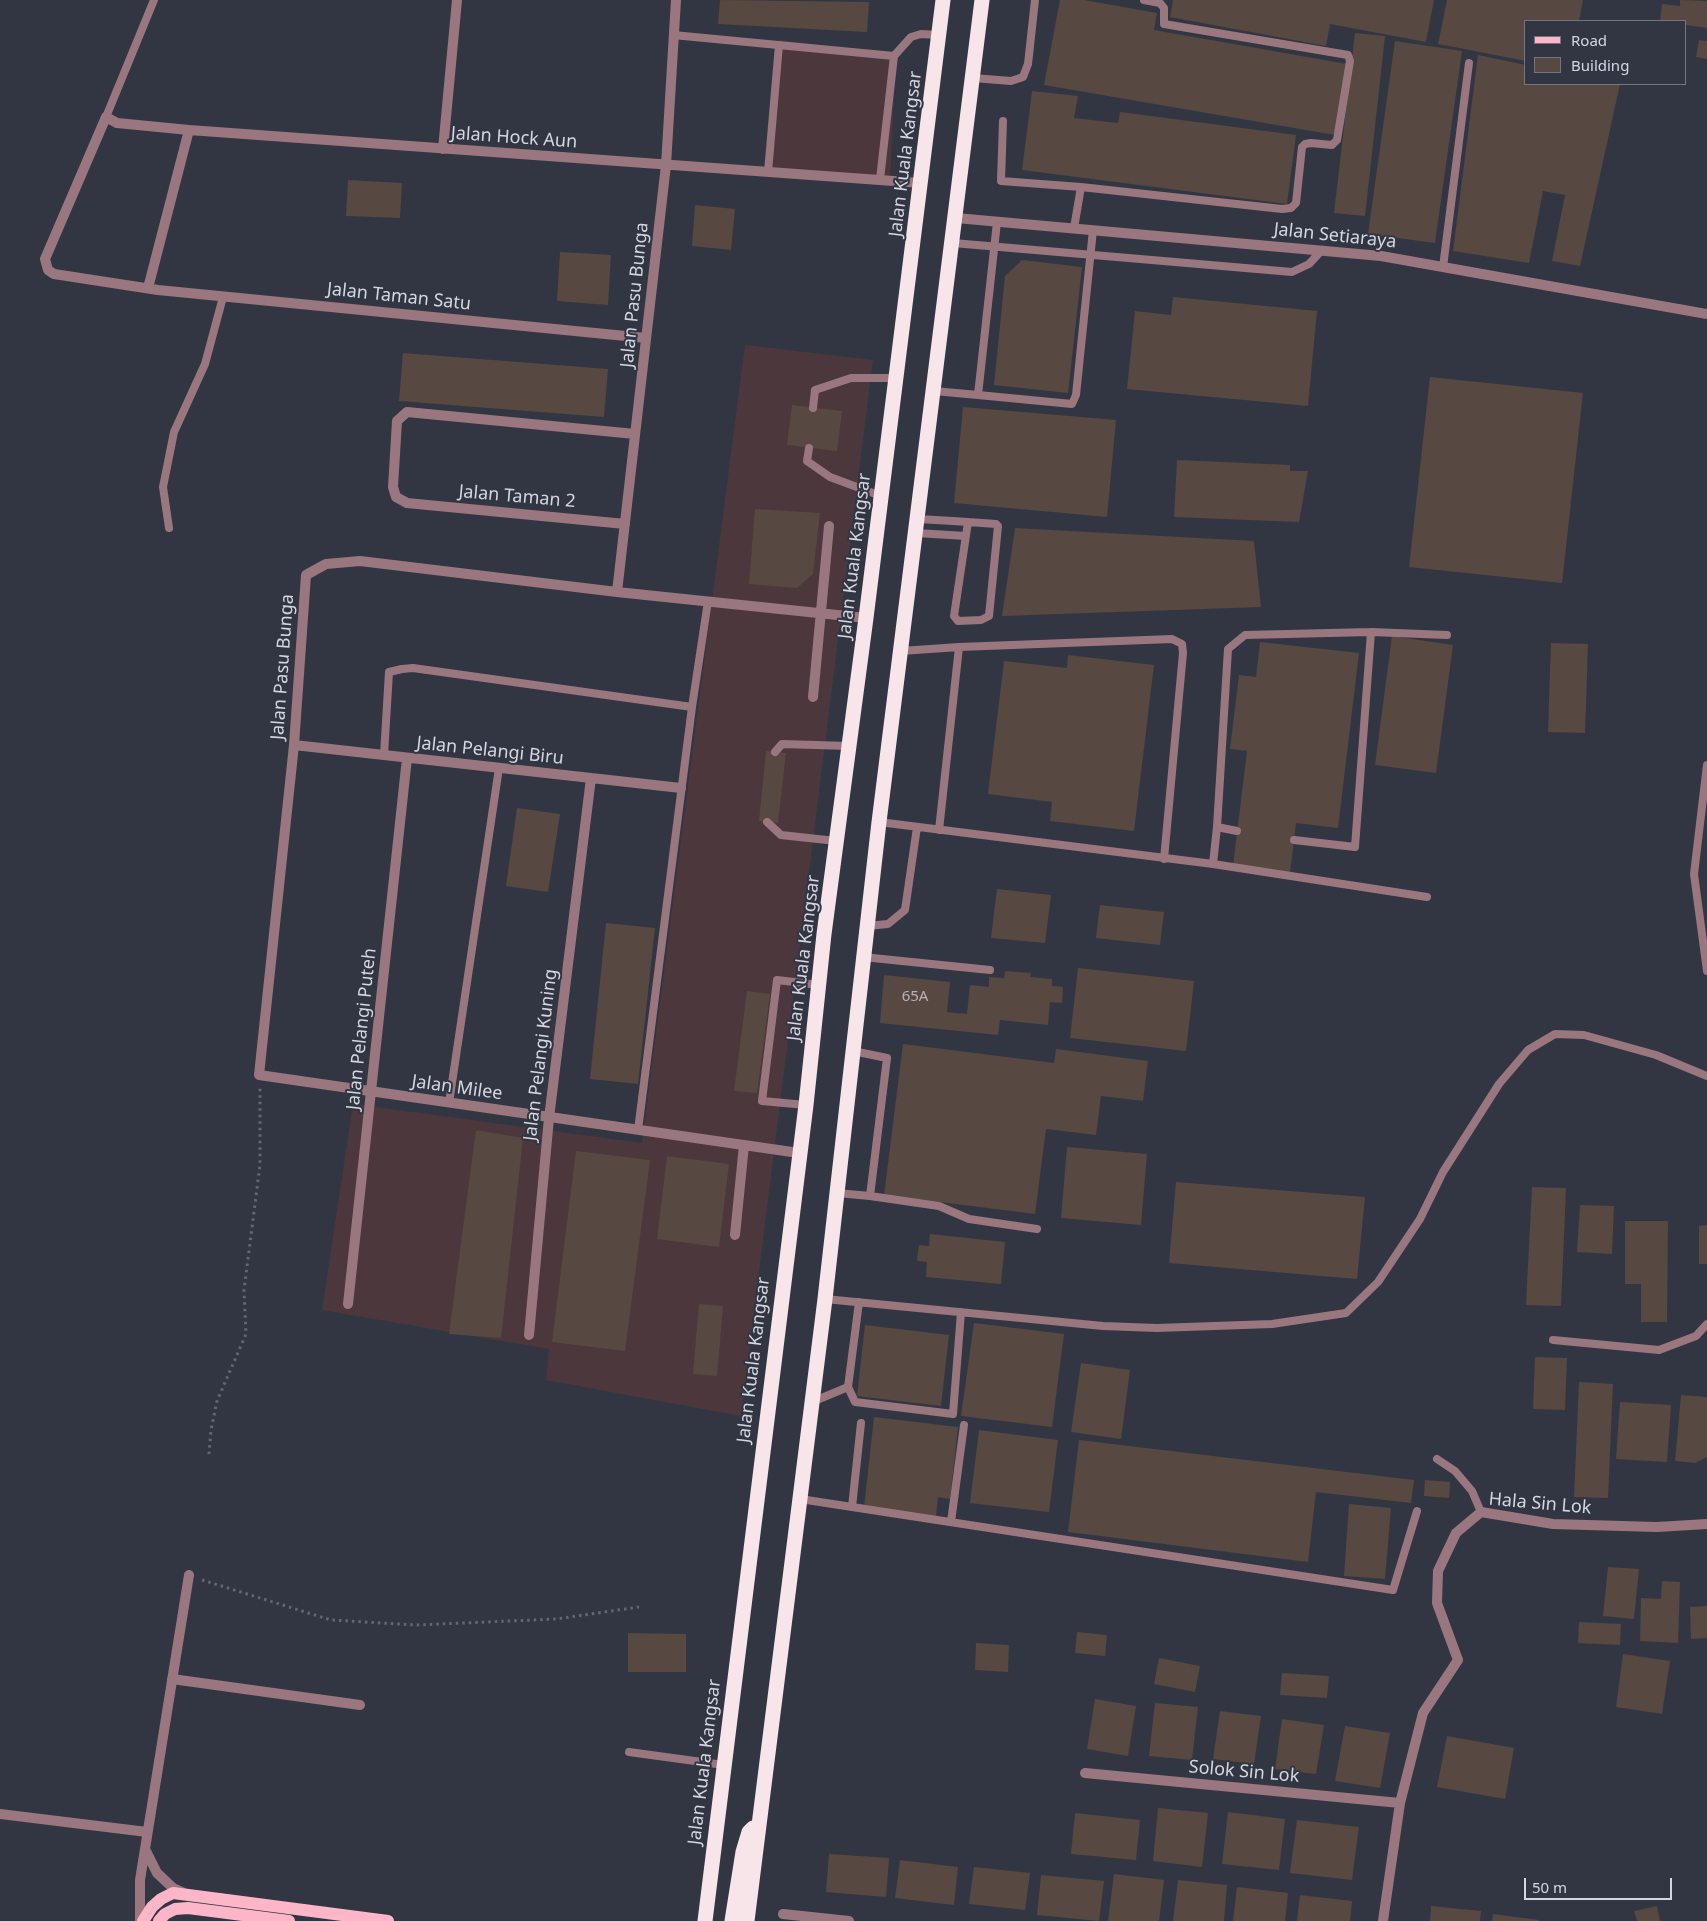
<!DOCTYPE html>
<html>
<head>
<meta charset="utf-8">
<style>
  body { margin:0 }
  #map { position:relative; width:1707px; height:1921px; overflow:hidden; background:#323643; font-family:"Noto Sans",sans-serif }
  canvas { display:block }
  .legend { position:absolute; left:1524px; top:20px; width:162px; height:65px; box-sizing:border-box; background:#323643; border:1px solid #737681; margin:0; padding:6px 9px; list-style:none; font-size:15px; color:#d4d7df }
  .legend li { display:flex; align-items:center; gap:10px; height:25px }
  .legend b { width:25px; border:1px solid #737681 }
  .scale { position:absolute; left:1524px; top:1878px; width:148px; height:22px; box-sizing:border-box; border:2px solid #d4d7df; border-top:0; padding-left:6px; font-size:15px; line-height:18px; white-space:nowrap; color:#d4d7df; -webkit-text-stroke:4px #323643; paint-order:stroke }
</style>
</head>
<body>
<div id="map">
<canvas width="1707" height="1921"></canvas>
<ul class="legend">
<li><b style="height:6px;background:#fdb6c7"></b>Road</li>
<li><b style="height:14px;background:#574841"></b>Building</li>
</ul>
<div class="scale">50 m</div>
</div>
<script>
const context = document.querySelector('canvas').getContext('2d');
context.lineJoin = 'round';
function fill(path, color) { context.fillStyle = color; context.fill(path, 'evenodd'); }
const shape = rows => new Path2D(rows.map(r => 'M' + r).join(''));
function strokePath(path, color, width, dash) { context.strokeStyle = color; context.lineWidth = width; context.lineCap = dash ? 'butt' : 'round'; context.setLineDash(dash || []); context.stroke(path); }
function write(font, color, halo, rows, align = 'center') {
  context.font = font + ' "Noto Sans",sans-serif'; context.lineWidth = 4; context.setLineDash([]); context.textBaseline = 'middle'; context.strokeStyle = halo; context.fillStyle = color; for (const [text, x, y, turn = 0] of rows) {
    context.save(); context.translate(x, y); context.rotate((+turn || 0) * Math.PI / 180); context.textAlign = isNaN(turn) ? turn : align; if (halo) context.strokeText(text, 0, 0); context.fillText(text, 0, 0); context.restore();
  }
}
fill(shape([
  [779,40,896,54,890,179,765,173],
  [745,345,873,360,741,1416,546,1380,549,1349,322,1310,353,1104,642,1143]
]), '#4c383c');
fill(shape([
  [720,0,869,2,867,32,718,24],
  [1060,0,1084,0,1157,13,1154,30,1347,64,1335,135,1044,85],
  [1173,0,1434,0,1426,42,1330,24,1326,46,1170,17],
  [1447,0,1583,0,1579,21,1526,21,1526,61,1438,44],
  [1680,0,1707,1,1707,28,1686,25,1686,21,1660,21,1662,4,1680,6],
  [1355,33,1385,36,1365,216,1334,213],
  [1699,40,1707,41,1707,59,1696,57],
  [1395,41,1462,51,1435,243,1368,234],
  [1478,55,1526,65,1526,84,1620,84,1580,266,1552,261,1565,195,1543,191,1529,263,1453,251],
  [1032,91,1078,96,1074,118,1118,123,1120,112,1296,135,1287,204,1022,170],
  [348,180,402,183,400,218,346,216],
  [695,205,735,209,731,250,692,246],
  [560,252,611,255,608,305,557,301],
  [1022,260,1082,267,1068,393,994,385,1005,276],
  [1173,297,1317,311,1308,406,1127,389,1135,311,1171,315],
  [403,353,608,369,604,417,399,401],
  [1430,377,1583,393,1562,583,1409,567],
  [792,405,842,411,837,451,787,445],
  [963,407,1116,420,1107,517,954,503],
  [1177,460,1290,465,1290,471,1308,471,1299,522,1174,517],
  [755,509,820,513,813,574,797,588,749,584],
  [1015,528,1254,541,1261,607,1002,616],
  [1392,636,1453,645,1436,773,1375,765],
  [1260,642,1359,653,1338,828,1296,823,1290,873,1233,866,1247,751,1230,749,1239,675,1256,677],
  [1551,643,1588,644,1585,733,1548,732],
  [1068,655,1154,665,1134,831,1050,821,1052,802,988,794,1004,661,1067,668],
  [766,751,786,753,778,823,759,821],
  [517,808,560,814,548,892,506,886],
  [997,889,1051,895,1045,943,991,938],
  [1100,905,1164,912,1160,945,1096,938],
  [606,923,655,928,638,1084,590,1079],
  [1078,968,1194,981,1186,1051,1070,1038],
  [1005,971,1031,973,1030,977,1052,979,1052,986,1063,987,1062,1003,1050,1002,1048,1025,1000,1020,998,1035,880,1023,884,975,950,982,947,1012,967,1014,970,985,989,987,989,977,1004,978],
  [747,991,770,994,757,1093,734,1091],
  [903,1044,1054,1063,1056,1049,1148,1061,1143,1101,1101,1096,1096,1135,1046,1129,1035,1214,884,1195],
  [476,1130,523,1138,501,1338,449,1334],
  [1067,1147,1147,1154,1141,1225,1061,1218],
  [576,1151,650,1160,625,1351,552,1342],
  [667,1156,729,1164,719,1247,657,1239],
  [1176,1182,1365,1197,1357,1279,1169,1263],
  [1532,1187,1566,1188,1561,1306,1526,1305],
  [1580,1205,1614,1206,1612,1254,1577,1252],
  [1625,1221,1668,1221,1667,1322,1641,1322,1641,1284,1625,1284],
  [1707,1225,1707,1264,1699,1264,1699,1226],
  [930,1234,1005,1242,1001,1284,926,1277,927,1262,917,1261,919,1245,929,1246],
  [699,1304,723,1306,717,1376,693,1374],
  [974,1323,1064,1334,1052,1427,961,1416],
  [865,1325,949,1335,941,1406,857,1396],
  [1535,1357,1567,1358,1565,1410,1533,1409],
  [1081,1363,1130,1370,1121,1439,1071,1432],
  [1579,1382,1613,1384,1608,1498,1574,1497],
  [1681,1395,1707,1397,1707,1457,1695,1463,1675,1461],
  [1620,1402,1671,1405,1667,1462,1616,1459],
  [874,1417,958,1427,950,1499,938,1497,936,1516,864,1508],
  [979,1430,1058,1440,1049,1512,970,1503],
  [1079,1440,1414,1480,1411,1503,1316,1492,1308,1562,1068,1532],
  [1425,1480,1450,1482,1449,1498,1424,1496],
  [1349,1504,1391,1508,1385,1579,1344,1576],
  [1608,1567,1639,1569,1634,1619,1603,1616],
  [1662,1581,1680,1582,1678,1643,1640,1641,1641,1598,1661,1599],
  [1707,1606,1707,1638,1691,1639,1690,1607],
  [1579,1622,1621,1624,1620,1645,1578,1643],
  [1077,1632,1107,1635,1105,1656,1075,1653],
  [628,1633,686,1634,686,1672,628,1672],
  [976,1643,1009,1645,1008,1672,975,1670],
  [1623,1654,1670,1661,1662,1714,1616,1707],
  [1159,1658,1200,1666,1195,1692,1154,1684],
  [1282,1673,1329,1676,1327,1698,1280,1695],
  [1095,1699,1136,1706,1128,1756,1087,1749],
  [1155,1703,1198,1707,1192,1760,1149,1756],
  [1220,1711,1261,1716,1254,1764,1213,1759],
  [1282,1719,1324,1725,1316,1774,1275,1769],
  [1345,1726,1390,1733,1380,1788,1335,1781],
  [1447,1736,1514,1748,1505,1799,1437,1787],
  [1158,1808,1208,1813,1202,1867,1153,1861],
  [1228,1812,1285,1819,1279,1870,1222,1864],
  [1075,1813,1140,1820,1136,1860,1071,1854],
  [1297,1820,1359,1827,1352,1880,1290,1873],
  [829,1854,889,1858,886,1897,826,1892],
  [900,1860,958,1867,954,1905,895,1898],
  [974,1867,1030,1873,1025,1910,969,1904],
  [1114,1874,1164,1880,1159,1921,1108,1921],
  [1041,1875,1104,1881,1099,1921,1037,1915],
  [1178,1880,1227,1885,1224,1921,1173,1921],
  [1237,1887,1288,1893,1285,1921,1233,1921],
  [1300,1895,1352,1901,1350,1921,1297,1921],
  [1431,1906,1481,1911,1480,1921,1430,1921],
  [1657,1906,1660,1921,1637,1921,1634,1911],
  [1493,1914,1539,1920,1539,1921,1492,1921]
]), '#574841');
strokePath(shape([
  [209,1454,211,1430,217,1401,246,1334,244,1290,260,1165,260,1088],
  [202,1580,331,1620,416,1625,556,1619,639,1607]
]), '#636772', 3, [2.5, 4]);
strokePath(shape([
  [673,35,894,56],
  [973,78,1011,81,1023,77,1028,64,1035,0],
  [106,117,154,0],
  [1003,121,1001,181,1081,187,1074,228],
  [768,172,779,45],
  [880,179,894,56,911,37,921,34,939,35],
  [1081,187,1282,209,1291,208,1296,203,1302,147,1305,144,1311,143,1332,145,1337,140,1350,61,1348,55,1164,24,1164,8,1160,3,1144,0],
  [953,243,1292,272,1309,264,1322,250],
  [1443,267,1469,63],
  [934,391,978,395,997,222],
  [978,395,1072,404,1076,395,1093,230],
  [813,408,815,390,851,378,896,378],
  [809,448,807,461,830,477,881,496],
  [918,519,953,521,968,522,996,524,998,526,989,616,981,620,958,621,954,616,968,522],
  [169,528,163,487,174,432,205,364,223,297],
  [916,533,966,536],
  [1371,632,1447,635],
  [959,647,1172,639,1182,644,1183,653,1164,859],
  [901,651,959,647,939,830],
  [692,707,708,601],
  [775,752,782,744,849,746],
  [384,755,389,672,402,669,413,668,692,707,638,1130],
  [1707,765,1694,874,1707,971],
  [767,822,781,835,836,841],
  [879,822,1213,864,1427,897],
  [1217,827,1228,649,1245,635,1371,632,1355,847,1294,840],
  [1213,864,1217,827,1237,831],
  [867,926,888,924,905,910,917,827],
  [863,957,990,970],
  [449,1103,499,768],
  [806,1105,762,1101,777,980,819,985],
  [837,1193,870,1196,887,1058,853,1051],
  [870,1196,939,1206,969,1219,1037,1229],
  [825,1299,1103,1326,1157,1328,1272,1324,1346,1313,1378,1282,1420,1219,1443,1172,1499,1084,1528,1050,1555,1034,1584,1035,1656,1055,1707,1076],
  [1553,1340,1659,1350,1696,1336,1707,1324],
  [848,1387,855,1402,953,1414,961,1312],
  [812,1402,848,1387,859,1302],
  [1437,1459,1455,1471,1472,1491,1481,1512],
  [800,1499,1393,1590,1417,1511],
  [852,1507,861,1423],
  [951,1522,964,1425],
  [629,1752,724,1765]
]), '#9a777f', 8);
strokePath(shape([
  [443,149,457,0],
  [956,218,1381,256,1707,314],
  [148,288,189,130],
  [646,338,158,290,54,274,48,270,45,259,106,117,117,123,189,130,921,183],
  [625,524,407,503,396,497,393,487,397,421,407,412,635,434],
  [617,592,666,165,676,0],
  [813,697,829,526],
  [294,745,681,788],
  [799,1153,259,1075,294,745,306,575,326,564,360,561,617,592,866,618],
  [735,1235,744,1145],
  [348,1304,407,758],
  [529,1335,549,1118,591,778],
  [172,1679,360,1705],
  [1085,1773,1400,1803],
  [0,1814,147,1832],
  [145,1849,157,1873,173,1888,182,1892],
  [783,1914,849,1921],
  [140,1921,140,1880,189,1575],
  [1383,1921,1400,1803,1423,1713,1458,1660,1437,1603,1438,1571,1456,1533,1481,1512,1553,1524,1657,1527,1707,1524]
]), '#9a777f', 10);
strokePath(shape([
  [143,1921,152,1907,161,1899,173,1893,388,1921],
  [159,1921,165,1914,175,1909,188,1908,289,1921]
]), '#fdb6c7', 12);
strokePath(shape([
  [705,1921,806,1105,824,934,866,618,943,0],
  [732,1921,743,1852,749,1832,753,1828],
  [747,1921,825,1299,879,822,982,0]
]), '#f7e5e9', 15);
write('15px', '#b5b3b8', null, [
  ["65A",915,997]
]);
write('18px', '#d4d7df', '#323643', [
  ["Jalan Hock Aun",514,138,4],
  ["Jalan Kuala Kangsar",906,154,-83],
  ["Jalan Setiaraya",1335,236,6],
  ["Jalan Pasu Bunga",635,295,-84],
  ["Jalan Taman Satu",399,297,6],
  ["Jalan Taman 2",517,497,5],
  ["Jalan Kuala Kangsar",855,556,-83],
  ["Jalan Pasu Bunga",283,667,-86],
  ["Jalan Pelangi Biru",490,751,6],
  ["Jalan Kuala Kangsar",804,958,-83],
  ["Jalan Pelangi Puteh",362,1029,-84],
  ["Jalan Pelangi Kuning",541,1055,-83],
  ["Jalan Milee",457,1088,8],
  ["Jalan Kuala Kangsar",754,1360,-83],
  ["Hala Sin Lok",1540,1504,5],
  ["Jalan Kuala Kangsar",705,1762,-83],
  ["Solok Sin Lok",1244,1772,5]
]);
</script>
</body>
</html>
